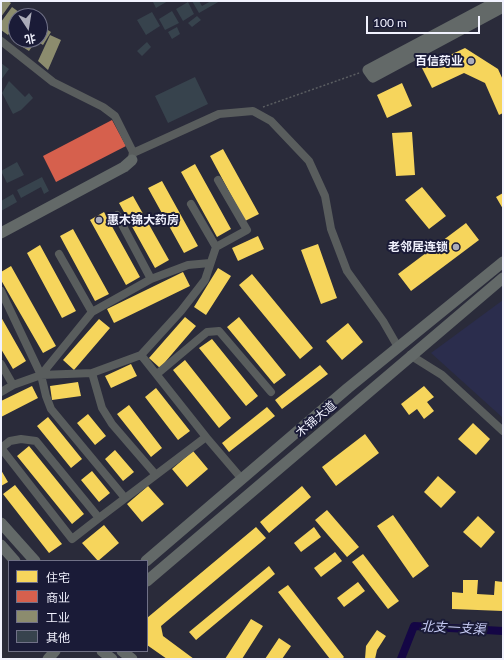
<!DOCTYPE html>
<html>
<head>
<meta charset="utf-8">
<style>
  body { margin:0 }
  #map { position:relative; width:504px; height:660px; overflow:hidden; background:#2a2b3a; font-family:Lato,"Noto Sans SC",sans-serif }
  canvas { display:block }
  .frame { position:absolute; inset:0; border:2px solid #f1f2fe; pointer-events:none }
  .legend { position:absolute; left:8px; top:560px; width:140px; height:92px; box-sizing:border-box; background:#1a1b37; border:1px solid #707187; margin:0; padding:5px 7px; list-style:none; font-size:12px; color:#f1f2fe }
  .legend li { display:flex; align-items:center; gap:8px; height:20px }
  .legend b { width:20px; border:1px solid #707187 }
  .north { position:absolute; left:8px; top:8px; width:40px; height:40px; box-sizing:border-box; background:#1a1b37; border:1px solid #707187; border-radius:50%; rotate:168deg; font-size:11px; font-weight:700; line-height:16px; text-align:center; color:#f1f2fe }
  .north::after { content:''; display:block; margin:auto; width:14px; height:18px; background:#abacb9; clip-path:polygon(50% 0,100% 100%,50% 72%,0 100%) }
  .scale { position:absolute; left:366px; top:16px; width:114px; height:18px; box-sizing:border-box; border:2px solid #f1f2fe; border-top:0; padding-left:5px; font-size:12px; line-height:14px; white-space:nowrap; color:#f1f2fe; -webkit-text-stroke:3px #1a1b37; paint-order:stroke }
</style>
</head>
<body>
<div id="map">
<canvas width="504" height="660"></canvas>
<div class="frame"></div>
<ul class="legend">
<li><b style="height:11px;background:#f6d55c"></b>住宅</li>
<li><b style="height:11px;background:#d6604d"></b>商业</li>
<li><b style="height:11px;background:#8c8c6e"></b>工业</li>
<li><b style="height:11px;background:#37434d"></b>其他</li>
</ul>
<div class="north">北</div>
<div class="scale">100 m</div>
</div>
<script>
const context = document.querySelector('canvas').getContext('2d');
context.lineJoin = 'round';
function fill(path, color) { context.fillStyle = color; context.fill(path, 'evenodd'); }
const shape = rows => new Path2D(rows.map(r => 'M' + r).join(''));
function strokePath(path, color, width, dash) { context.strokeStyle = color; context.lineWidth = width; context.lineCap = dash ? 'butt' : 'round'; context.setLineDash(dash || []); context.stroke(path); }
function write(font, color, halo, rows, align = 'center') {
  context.font = font + ' Lato,"Noto Sans SC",sans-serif'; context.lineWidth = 4; context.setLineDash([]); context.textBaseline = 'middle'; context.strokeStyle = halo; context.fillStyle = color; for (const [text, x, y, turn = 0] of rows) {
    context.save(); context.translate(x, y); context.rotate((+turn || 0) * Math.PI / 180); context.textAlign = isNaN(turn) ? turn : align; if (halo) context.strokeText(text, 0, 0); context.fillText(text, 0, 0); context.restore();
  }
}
fill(shape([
  [503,300,503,418,431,353]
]), '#2b2d4d');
fill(shape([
  [465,48,498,69,503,80,503,113,499,115,485,83,464,73,432,88,422,68],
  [402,83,412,106,387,118,377,95],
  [412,132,415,175,396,176,392,133],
  [223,149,259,214,245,221,210,156],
  [195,164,231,229,217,237,181,172],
  [162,181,198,246,184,253,148,188],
  [422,187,446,216,429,229,405,200],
  [503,193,503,209,496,197],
  [133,196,169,260,155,268,119,203],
  [104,212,140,277,126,285,90,220],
  [466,223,479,240,411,291,398,274],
  [73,229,109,294,95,301,60,236],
  [258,236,264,249,238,261,232,248],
  [318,244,337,298,321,304,301,250],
  [40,245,76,311,62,318,27,253],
  [11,266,56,346,43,353,1,280,1,272],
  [218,268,231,276,206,315,194,307],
  [183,272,190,286,114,323,107,309],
  [252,274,313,348,300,359,239,285],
  [1,317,26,361,13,369,1,349],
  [185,317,196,326,160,368,149,358],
  [239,317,286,375,274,384,227,327],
  [99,319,110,328,74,370,63,360],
  [348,323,363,342,342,360,326,341],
  [212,339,258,396,246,406,199,348],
  [185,360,231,418,219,428,173,370],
  [131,364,137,376,111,388,105,376],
  [320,365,328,374,282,409,275,400],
  [78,382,81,396,52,400,50,386],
  [32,386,38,398,1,417,1,401],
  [424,386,434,397,427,402,434,411,424,419,417,409,409,415,401,404],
  [156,388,190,431,178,440,145,397],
  [129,405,162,448,151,457,117,414],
  [267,407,275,416,229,452,222,443],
  [88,414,106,436,95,445,77,423],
  [48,417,82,459,71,468,37,426],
  [473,423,490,439,476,455,458,439],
  [365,434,379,453,336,486,322,467],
  [29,446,84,514,72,524,17,456],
  [115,450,134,472,123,481,105,459],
  [193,451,208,469,187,487,172,469],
  [1,470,8,482,1,486],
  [92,471,110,493,99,502,81,480],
  [438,476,456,492,441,508,424,492],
  [15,485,62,544,49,553,3,494],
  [148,486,164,504,142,522,127,504],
  [302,486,311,497,269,533,260,522],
  [327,510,359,547,347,557,315,520],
  [393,515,429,566,413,578,377,526],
  [478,516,495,532,481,548,463,532],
  [104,525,119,543,98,561,82,543],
  [256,527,266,538,161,626,163,636,194,659,167,659,147,645,147,618],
  [314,527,321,537,301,552,294,543],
  [335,552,342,561,321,577,314,568],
  [363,554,399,601,388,609,352,562],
  [269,566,275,574,196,640,189,632],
  [463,580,478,580,477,594,494,595,495,581,503,582,503,611,452,609,452,592,463,593],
  [358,582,365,591,344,607,337,598],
  [288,585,344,657,342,659,330,659,278,592],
  [251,619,263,626,242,659,225,659],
  [377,630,386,636,377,650,375,659,365,659,366,646],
  [279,638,291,646,282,659,265,659]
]), '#f6d55c');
fill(shape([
  [112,120,126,146,56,182,43,156]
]), '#d6604d');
fill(shape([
  [1,1,8,1,11,3,1,17],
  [12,7,23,15,16,16,16,24,8,35,1,30,1,22],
  [40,25,51,32,43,45,36,41,29,51,21,46,25,40,40,40],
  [50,35,61,40,48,70,38,61]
]), '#8c8c6e');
strokePath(shape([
  [401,659,414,626,503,631]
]), '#140645', 8);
fill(shape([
  [155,1,168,1,156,8,153,2],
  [192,1,199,1,202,6,211,1,220,1,199,13],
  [188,2,194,14,183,21,176,9],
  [172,11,179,23,165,30,159,19],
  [152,12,160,26,146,35,137,20],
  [197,16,201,20,192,27,188,23],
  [177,27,180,34,172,39,168,32],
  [147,42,151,47,142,56,137,51],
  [1,63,9,69,1,80],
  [195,77,208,104,168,123,155,96],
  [9,81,25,97,29,93,33,98,21,110,13,114,2,93],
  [17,162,24,175,7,183,1,171],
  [42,177,49,191,44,194,41,187,21,198,17,190],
  [13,194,17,202,1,211,1,201]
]), '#37434d');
strokePath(shape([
  [263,107,359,73]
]), '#5b5e62', 1.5, [2, 2]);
strokePath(shape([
  [1,41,53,82,103,107,115,116,133,152,132,158],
  [133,153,219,114,253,111,271,121,309,161,325,196,331,229,347,271,383,321,398,347],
  [191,204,216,247],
  [117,215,151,279],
  [59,254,92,312],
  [1,291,41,375,92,312,151,279,188,265,210,263],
  [410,355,442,375,503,431],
  [1,364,13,385],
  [92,373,102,408,112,424,156,475],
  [157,374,207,332,219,331,271,392],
  [41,375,46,396,51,409,125,498],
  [1,392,13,385,41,375,92,373,141,355,181,311,205,280,216,247,247,230,218,180],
  [206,437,241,478],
  [1,448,10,441,21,439,36,441,99,518,206,437,141,355],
  [1,448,72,539,99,518]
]), '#595d5d', 8);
strokePath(shape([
  [498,1,368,70,373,77,503,7],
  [1,233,124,167,132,160],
  [1,523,35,561],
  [1,545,15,561],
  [146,561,348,388,503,262],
  [147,581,503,278],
  [102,651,112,659],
  [122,651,132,659],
  [48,659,55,651]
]), '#636968', 11);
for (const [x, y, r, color] of [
  [471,61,4,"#abacb9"],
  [99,220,4,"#abacb9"],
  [456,247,4,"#abacb9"]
]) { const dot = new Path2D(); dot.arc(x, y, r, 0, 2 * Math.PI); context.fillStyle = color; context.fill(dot); strokePath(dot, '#1a1b37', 1.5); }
write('bold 12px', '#f1f2fe', '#1a1b37', [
  ["百信药业",463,61],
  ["惠木锦大药房",107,220,"left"],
  ["老邻居连锁",448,247]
], 'right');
write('12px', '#f1f2fe', '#1a1b37', [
  ["木锦大道",316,419,-40]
]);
write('italic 13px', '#c5caf3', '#1a1b37', [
  ["北支一支渠",453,628,3]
]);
</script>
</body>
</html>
